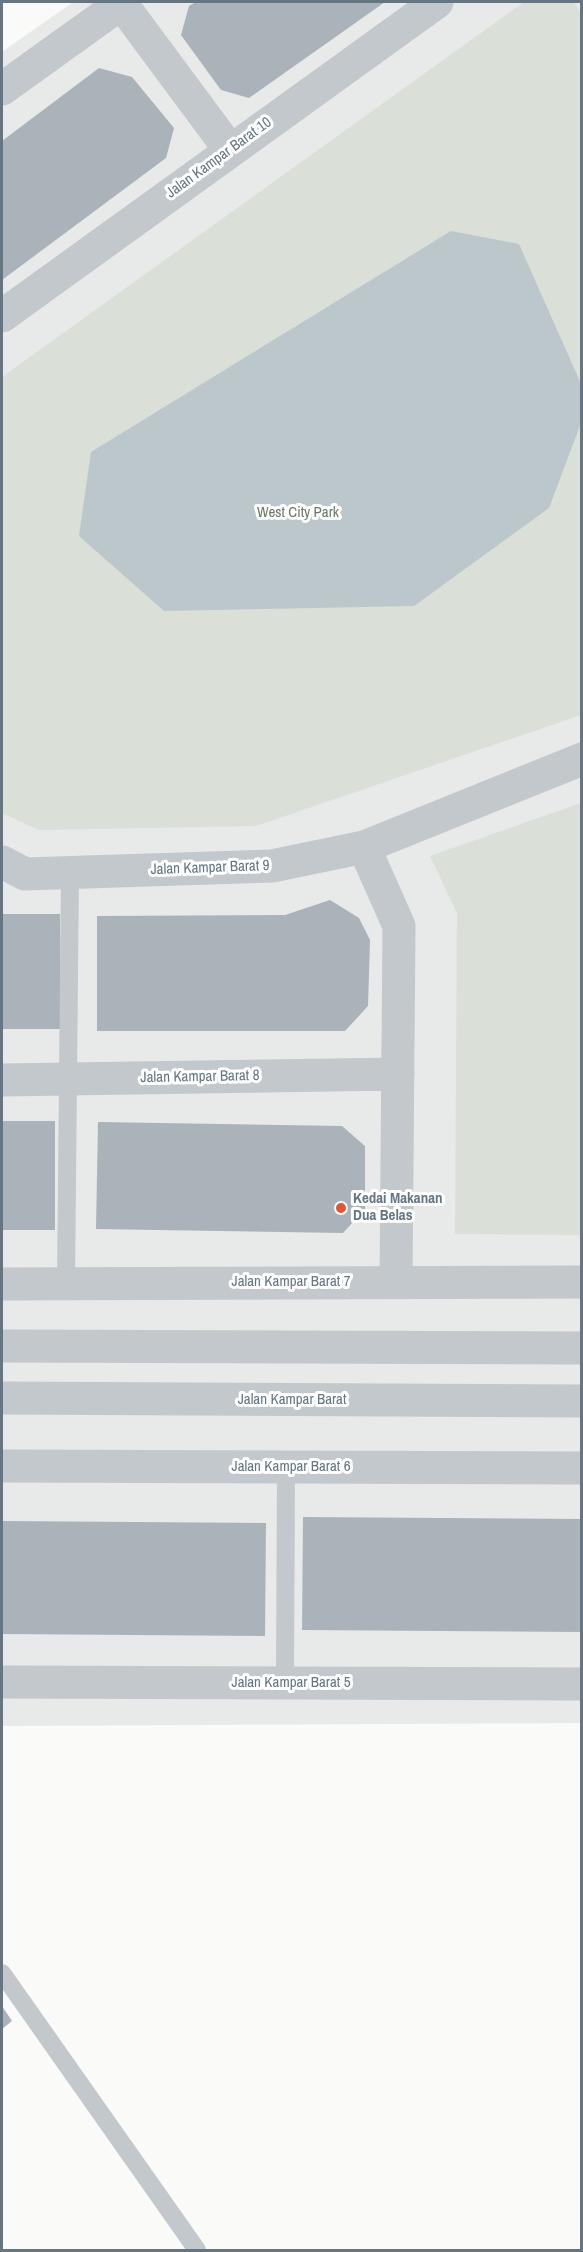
<!DOCTYPE html>
<html>
<head>
<meta charset="utf-8">
<style>
  body { margin:0 }
  #map { position:relative; width:583px; height:2252px; overflow:hidden; background:#fafaf8; font-family:"Archivo Narrow",sans-serif }
  canvas { display:block }
  .frame { position:absolute; inset:0; border:3px solid #657683; pointer-events:none }
</style>
</head>
<body>
<div id="map">
<canvas width="583" height="2252"></canvas>
<div class="frame"></div>
</div>
<script>
const context = document.querySelector('canvas').getContext('2d');
context.lineJoin = 'round';
function fill(path, color) { context.fillStyle = color; context.fill(path, 'evenodd'); }
const shape = rows => new Path2D(rows.map(r => 'M' + r).join(''));
function strokePath(path, color, width, dash) { context.strokeStyle = color; context.lineWidth = width; context.lineCap = dash ? 'butt' : 'round'; context.setLineDash(dash || []); context.stroke(path); }
function write(font, color, halo, rows, align = 'center') {
  context.font = font + ' "Archivo Narrow",sans-serif'; context.lineWidth = 6; context.setLineDash([]); context.textBaseline = 'middle'; context.strokeStyle = halo; context.fillStyle = color; for (const [text, x, y, turn = 0] of rows) {
    context.save(); context.translate(x, y); context.rotate((+turn || 0) * Math.PI / 180); context.textAlign = isNaN(turn) ? turn : align; if (halo) context.strokeText(text, 0, 0); context.fillText(text, 0, 0); context.restore();
  }
}
fill(shape([
  [73,2,581,2,581,1723,2,1726,2,52]
]), '#e8e9e9');
fill(shape([
  [524,2,573,2,581,13,581,715,256,826,39,830,2,813,2,377],
  [581,803,581,1235,455,1234,457,913,430,856]
]), '#dadfd7');
fill(shape([
  [451,231,519,244,581,384,581,423,549,508,414,606,164,611,79,536,91,452]
]), '#bbc7cb');
fill(shape([
  [196,2,385,2,249,98,221,90,181,35,189,6],
  [99,68,132,77,174,128,166,158,2,280,2,141],
  [330,900,359,918,370,940,368,1006,345,1031,97,1031,97,916,285,915],
  [2,914,60,914,61,1029,2,1029],
  [2,1121,55,1121,55,1230,2,1230],
  [98,1122,342,1126,365,1146,365,1209,343,1233,96,1229],
  [303,1517,582,1519,582,1632,302,1630],
  [2,1521,266,1523,265,1636,2,1634],
  [2,2006,12,2021,2,2029]
]), '#aab3b9');
strokePath(shape([
  [66,1284,70,872],
  [285,1683,286,1467],
  [2,1973,197,2250]
]), '#c3c8cc', 18);
strokePath(shape([
  [121,3,230,150],
  [2,89,123,2],
  [2,316,437,2],
  [364,847,399,926,396,1282],
  [2,862,25,874,272,866,364,847,582,759],
  [2,1080,398,1074],
  [2,1284,582,1282],
  [2,1346,582,1348],
  [2,1398,582,1401],
  [2,1466,582,1468],
  [2,1682,582,1684]
]), '#c3c8cc', 33);
for (const [x, y, r, color] of [
  [341,1208,6,"#e4572e"]
]) { const dot = new Path2D(); dot.arc(x, y, r, 0, 2 * Math.PI); context.fillStyle = color; context.fill(dot); strokePath(dot, '#fff', 2); }
write('15px', '#657683', '#fff', [
  ["Jalan Kampar Barat 10",219,158,-36],
  ["Jalan Kampar Barat 9",210,868,-2],
  ["Jalan Kampar Barat 8",200,1077,-1],
  ["Jalan Kampar Barat 7",291,1282],
  ["Jalan Kampar Barat",292,1400],
  ["Jalan Kampar Barat 6",291,1467],
  ["Jalan Kampar Barat 5",291,1683]
]);
write('15px', '#687a64', '#fff', [
  ["West City Park",298,513]
]);
write('bold 15px', '#657683', '#fff', [
  ["Kedai Makanan",353,1199],
  ["Dua Belas",353,1216]
], 'left');
</script>
</body>
</html>
